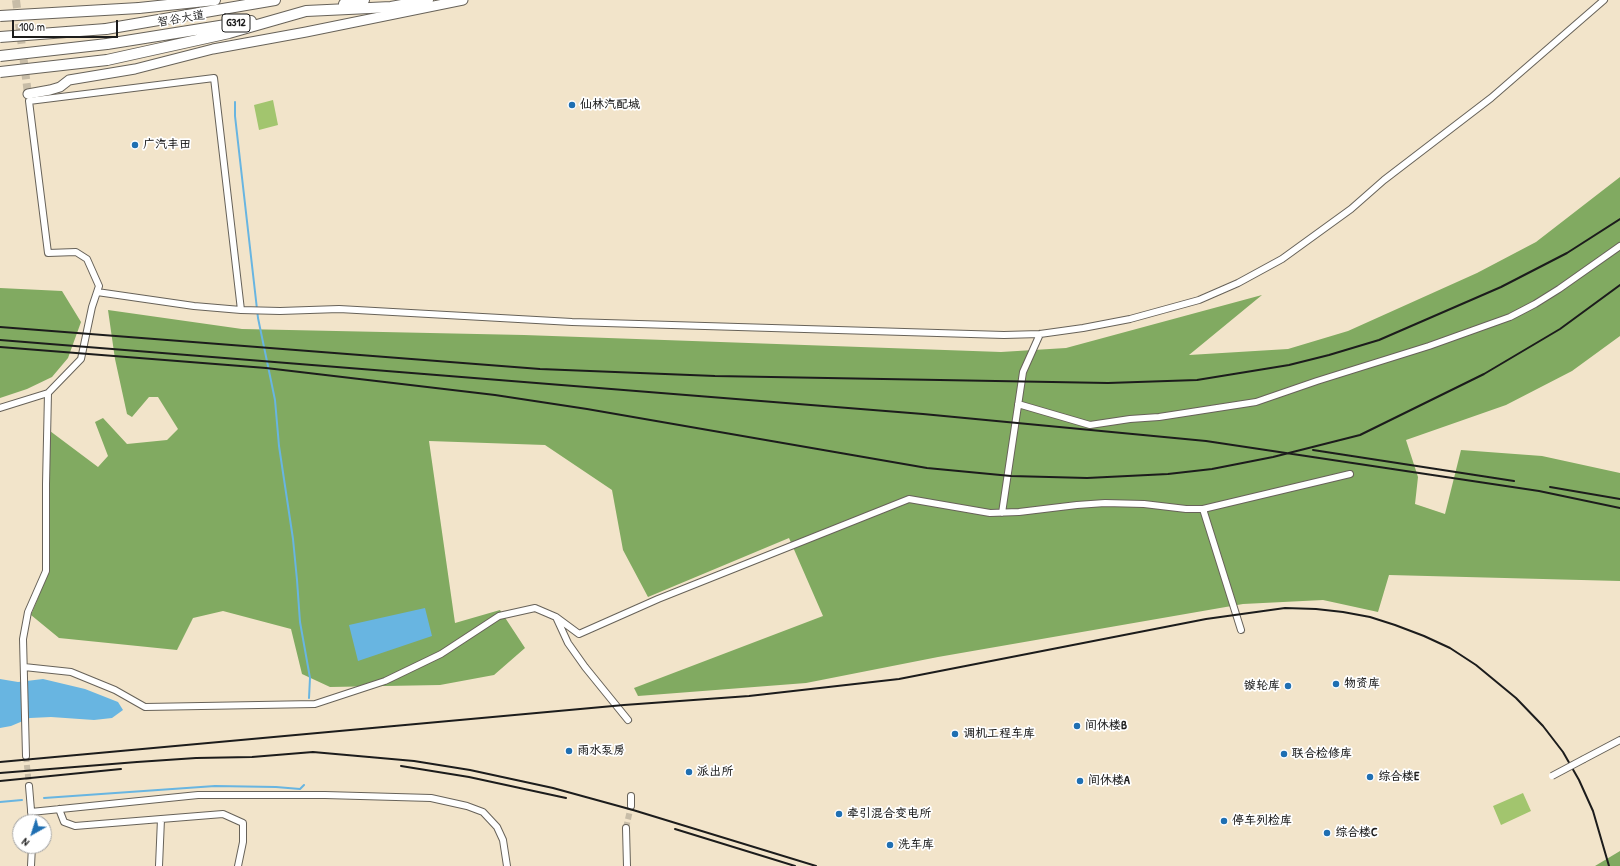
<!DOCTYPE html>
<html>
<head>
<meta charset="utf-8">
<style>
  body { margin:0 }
  #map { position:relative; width:1620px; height:866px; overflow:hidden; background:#f2e4ca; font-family:"Patrick Hand",sans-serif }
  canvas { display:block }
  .north { position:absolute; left:12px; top:814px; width:40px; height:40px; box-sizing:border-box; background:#fff; border:1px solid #a4a4a4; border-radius:50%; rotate:219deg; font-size:11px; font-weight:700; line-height:16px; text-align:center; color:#1c1c1c }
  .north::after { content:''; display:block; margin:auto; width:14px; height:18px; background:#1f6fb2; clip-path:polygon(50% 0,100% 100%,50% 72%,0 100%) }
  .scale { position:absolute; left:12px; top:20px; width:106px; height:18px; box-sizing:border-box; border:2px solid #1c1c1c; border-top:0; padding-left:5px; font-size:12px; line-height:14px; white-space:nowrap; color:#1c1c1c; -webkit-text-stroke:3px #fff; paint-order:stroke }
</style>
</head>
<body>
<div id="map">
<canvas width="1620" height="866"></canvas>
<div class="north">N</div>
<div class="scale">100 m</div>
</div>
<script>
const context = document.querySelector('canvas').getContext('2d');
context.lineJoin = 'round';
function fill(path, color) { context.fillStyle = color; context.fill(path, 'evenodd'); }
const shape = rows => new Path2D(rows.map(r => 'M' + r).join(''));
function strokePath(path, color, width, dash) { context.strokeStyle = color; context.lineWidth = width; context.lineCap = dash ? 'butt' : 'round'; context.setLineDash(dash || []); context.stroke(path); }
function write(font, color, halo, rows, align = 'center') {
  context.font = font + ' "Patrick Hand","LXGW WenKai TC",sans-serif'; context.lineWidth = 3.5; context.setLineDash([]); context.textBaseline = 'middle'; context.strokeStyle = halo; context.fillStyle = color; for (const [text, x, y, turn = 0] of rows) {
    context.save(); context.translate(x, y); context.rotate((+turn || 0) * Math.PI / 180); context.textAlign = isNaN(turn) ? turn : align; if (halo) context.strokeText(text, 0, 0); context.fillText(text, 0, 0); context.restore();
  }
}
fill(shape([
  [273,100,278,125,259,130,254,105],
  [1523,793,1531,811,1501,825,1493,806]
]), '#a2c56e');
fill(shape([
  [1620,177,1620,336,1572,371,1506,405,1406,440,1418,477,1415,504,1445,514,1461,450,1542,456,1620,473,1620,581,1389,575,1378,612,1323,600,1243,604,938,657,806,683,638,696,634,688,823,616,789,538,648,597,623,550,612,490,545,445,429,441,455,623,500,610,525,648,494,675,440,685,330,687,302,674,291,629,223,611,193,618,177,650,59,638,31,615,49,571,50,431,98,467,108,456,95,422,103,418,127,444,167,440,178,429,158,397,149,397,132,417,127,414,115,359,108,310,242,329,524,335,1001,352,1066,348,1262,295,1189,355,1288,349,1348,331,1477,273,1536,242],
  [0,288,62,291,81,322,68,358,52,377,27,389,0,398],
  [1620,851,1620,866,1595,866]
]), '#81aa61');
fill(shape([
  [425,608,432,636,358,661,349,625],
  [0,679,18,682,43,679,85,689,118,702,123,710,112,718,94,720,51,717,30,718,11,726,0,728]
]), '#68b5e1');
strokePath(shape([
  [235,102,235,116,258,318,275,400,279,446,293,539,297,580,300,622,310,678,309,698],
  [44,798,215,786,276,787,300,789,304,785],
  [0,802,22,800]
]), '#68b5e1', 2);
strokePath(shape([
  [26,756,29,786],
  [626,828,631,806]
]), '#c7bca7', 6, [6, 3]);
strokePath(shape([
  [16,0,28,94]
]), '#c7bca7', 8, [8, 4]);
const minor = shape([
  [97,292,194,306,241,310,280,311,339,309,572,322,1004,335,1040,334,1083,328,1130,319,1199,300,1238,283,1282,259,1351,209,1384,180,1491,98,1604,0],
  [1018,404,1090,425,1130,419,1159,417,1256,402,1317,381,1429,346,1510,317,1535,304,1559,289,1620,246],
  [0,408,48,393,81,359,92,307,99,286,87,259,76,252,48,253,29,101,214,78,241,310],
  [1203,509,1241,630],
  [1002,513,1023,372,1040,334],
  [556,617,579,634,658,599,909,499,990,513,1019,512,1077,505,1105,503,1144,504,1186,509,1203,509,1350,474],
  [24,667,71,672,115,690,145,707,315,704,385,681,441,654,499,616,535,608,556,617,568,643,585,667,628,720],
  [26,756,23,639,28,612,46,571,46,484,48,393],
  [1584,759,1620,740],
  [29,786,32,822],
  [631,796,631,806],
  [59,809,64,822,75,826,161,819,159,866],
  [31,812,198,795,325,795,431,798,467,806,483,812,497,827,503,840,507,866],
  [161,819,223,814,243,823,243,842,238,866],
  [626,828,627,866],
  [31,866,32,846]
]);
const primary = shape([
  [28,94,50,90,60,87,69,80,135,69,213,49,306,32,463,0]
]);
const trunk = shape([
  [344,4,364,0],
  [139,8,215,0],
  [106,29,275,0],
  [107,44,251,21],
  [107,60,229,33,306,11,391,7,428,0]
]);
strokePath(minor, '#676259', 8);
strokePath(primary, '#676259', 11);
strokePath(trunk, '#676259', 12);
strokePath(minor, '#fff', 6);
strokePath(primary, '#fff', 9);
strokePath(trunk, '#fff', 10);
strokePath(shape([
  [0,327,540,369,715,376,1108,383,1197,380,1289,365,1329,355,1379,340,1501,287,1567,253,1620,219],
  [0,340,923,414,1206,441,1539,491,1620,508],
  [0,347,266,368,495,395,587,409,927,468,1011,476,1087,478,1168,474,1212,469,1273,457,1360,435,1484,374,1560,329,1620,285],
  [1313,450,1514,481],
  [1550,487,1620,499],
  [0,762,624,705,749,696,899,679,1206,619,1285,608,1316,609,1343,612,1370,617,1395,625,1424,636,1450,648,1476,665,1516,698,1543,726,1563,752,1579,780,1593,811,1609,866],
  [401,766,469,777,566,798],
  [0,773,137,762,196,758,252,757,313,752,414,761,470,770,553,788,633,810,816,866],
  [0,781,121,769],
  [675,829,795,866]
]), '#1c1c1c', 2);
const minorBridge = shape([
  [1552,776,1584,759]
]);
const trunkBridge = shape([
  [0,16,139,8],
  [0,37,106,29],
  [0,56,107,44],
  [0,72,107,60]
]);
strokePath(minorBridge, '#676259', 8, []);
strokePath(trunkBridge, '#676259', 12, []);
strokePath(minorBridge, '#fff', 6);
strokePath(trunkBridge, '#fff', 10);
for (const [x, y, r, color] of [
  [572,105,4,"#1f6fb2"],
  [135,145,4,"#1f6fb2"],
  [1336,684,4,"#1f6fb2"],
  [1288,686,4,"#1f6fb2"],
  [1077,726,4,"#1f6fb2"],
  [955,734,4,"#1f6fb2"],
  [569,751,4,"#1f6fb2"],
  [1284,754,4,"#1f6fb2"],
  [689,772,4,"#1f6fb2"],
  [1370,777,4,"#1f6fb2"],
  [1080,781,4,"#1f6fb2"],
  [839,814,4,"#1f6fb2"],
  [1224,821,4,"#1f6fb2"],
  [1327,833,4,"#1f6fb2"],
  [890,845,4,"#1f6fb2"]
]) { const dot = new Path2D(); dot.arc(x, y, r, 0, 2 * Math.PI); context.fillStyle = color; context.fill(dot); strokePath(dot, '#fff', 1.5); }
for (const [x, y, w] of [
  [236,23,28]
]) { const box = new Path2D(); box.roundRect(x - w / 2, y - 9, w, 18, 3); context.fillStyle = '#fff'; context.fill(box); strokePath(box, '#1c1c1c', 1); }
write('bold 11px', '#1c1c1c', null, [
  ["G312",236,23]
]);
write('12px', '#1c1c1c', '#fff', [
  ["智谷大道",181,19,-9]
]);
write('bold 12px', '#1c1c1c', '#fff', [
  ["仙林汽配城",580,105],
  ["广汽丰田",143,145],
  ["物资库",1344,684],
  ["镟轮库",1280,686,"right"],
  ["间休楼B",1085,726],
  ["调机工程车库",963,734],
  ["雨水泵房",577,751],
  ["联合检修库",1292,754],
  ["派出所",697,772],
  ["综合楼E",1378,777],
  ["间休楼A",1088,781],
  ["牵引混合变电所",847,814],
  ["停车列检库",1232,821],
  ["综合楼C",1335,833],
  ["洗车库",898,845]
], 'left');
</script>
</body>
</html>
